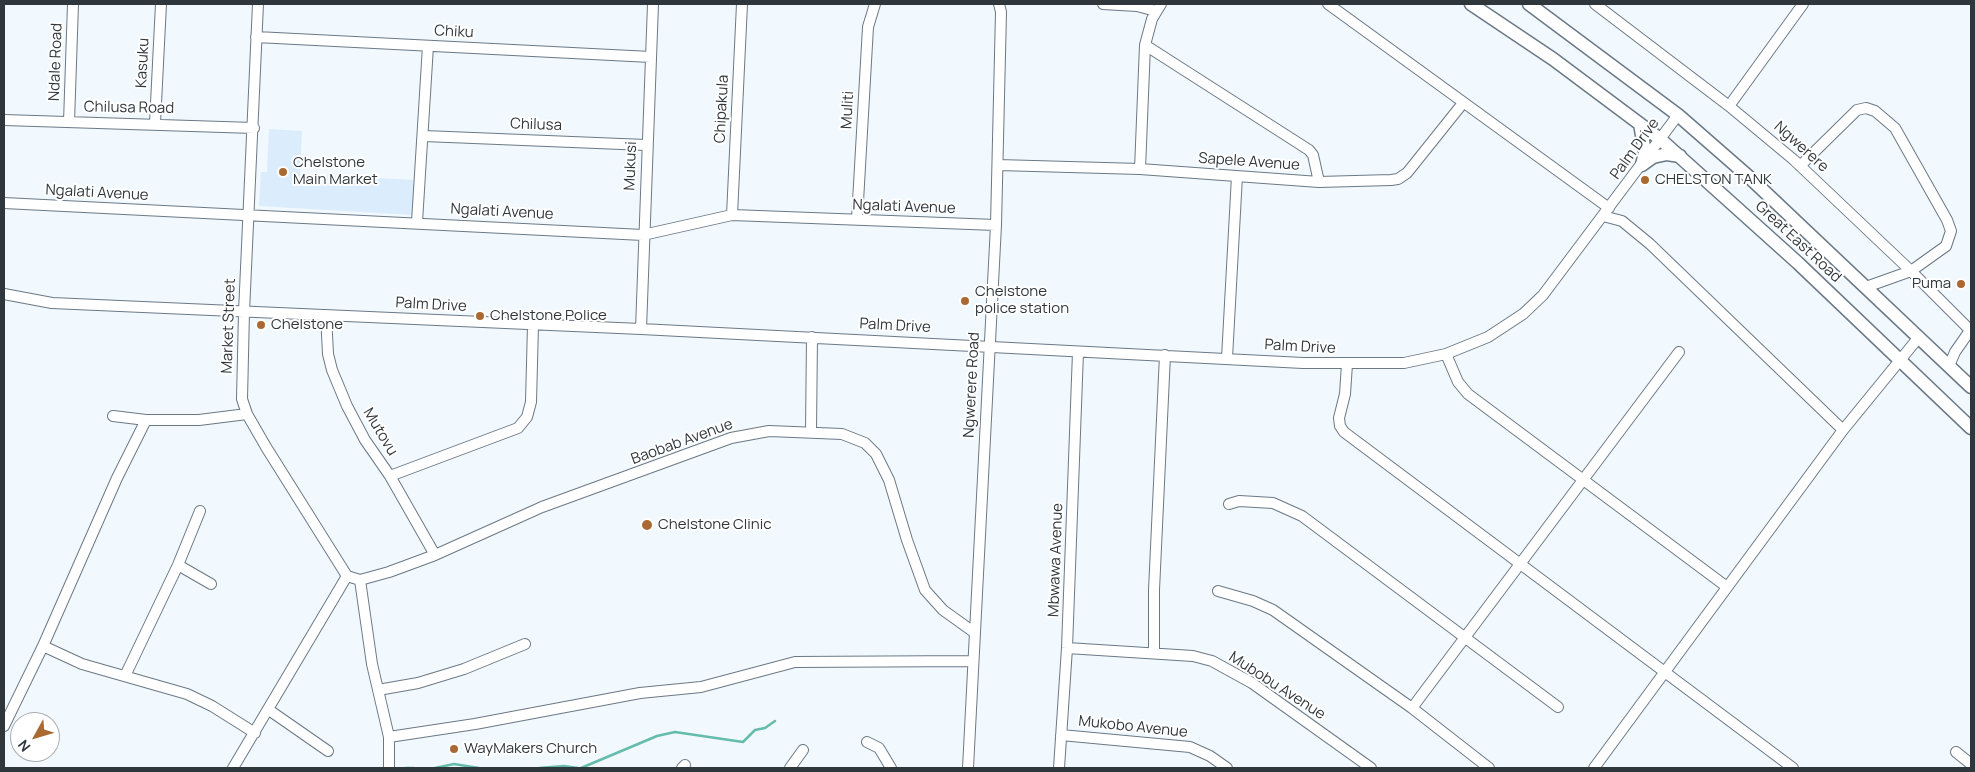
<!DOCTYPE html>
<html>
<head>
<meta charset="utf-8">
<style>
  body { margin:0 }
  #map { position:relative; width:1975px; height:772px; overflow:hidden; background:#f1f8fe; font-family:Manrope,sans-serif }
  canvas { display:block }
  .frame { position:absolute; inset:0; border:5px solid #30373c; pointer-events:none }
  .north { position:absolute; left:10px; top:712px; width:50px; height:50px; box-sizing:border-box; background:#fff; border:1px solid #acafb1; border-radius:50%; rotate:231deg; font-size:14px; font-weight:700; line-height:20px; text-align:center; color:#30373c }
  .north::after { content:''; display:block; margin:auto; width:18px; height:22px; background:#aa6933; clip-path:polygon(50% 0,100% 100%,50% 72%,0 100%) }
</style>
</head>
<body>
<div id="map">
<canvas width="1975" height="772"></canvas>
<div class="frame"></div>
<div class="north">N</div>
</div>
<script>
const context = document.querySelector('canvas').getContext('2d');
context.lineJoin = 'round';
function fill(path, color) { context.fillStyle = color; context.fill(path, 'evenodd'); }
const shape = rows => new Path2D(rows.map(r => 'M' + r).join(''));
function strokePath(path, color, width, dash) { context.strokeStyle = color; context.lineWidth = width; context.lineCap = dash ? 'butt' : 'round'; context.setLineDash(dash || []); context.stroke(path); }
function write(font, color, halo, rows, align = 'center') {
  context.font = font + ' Manrope,sans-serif'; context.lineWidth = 4; context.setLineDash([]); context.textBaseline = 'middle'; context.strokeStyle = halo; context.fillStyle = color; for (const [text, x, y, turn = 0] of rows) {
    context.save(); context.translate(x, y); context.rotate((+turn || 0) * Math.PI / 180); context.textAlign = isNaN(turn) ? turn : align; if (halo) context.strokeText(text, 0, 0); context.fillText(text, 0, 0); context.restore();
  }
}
fill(shape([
  [269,129,302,131,300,174,415,180,413,215,259,206,261,172,267,172]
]), '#dbecfd');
strokePath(shape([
  [406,768,414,768],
  [435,768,454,764,479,768],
  [539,768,564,766,578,768],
  [581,768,657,736,675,732,743,742,755,730,765,728,775,721]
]), '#65bcad', 2.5);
const minor = shape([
  [258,4,244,312,242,399,247,414,266,447,347,576,360,580,389,572,435,555,542,507,731,438,769,431,842,434,865,443,876,454,889,480,907,540,925,590,943,610,975,633],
  [1103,4,1137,6,1156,11],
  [1328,4,1609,208],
  [1595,4,1729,106,1794,160,1911,271,1971,331],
  [256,37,651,57],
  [1145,45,1309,150,1313,155,1319,182],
  [1729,106,1803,4],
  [4,120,254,128],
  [69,122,73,4],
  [155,123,161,4],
  [424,136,646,145],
  [998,165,1140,169,1319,182,1391,180,1398,179,1407,173,1463,103],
  [1800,166,1857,110,1866,108,1875,111,1895,128,1947,220,1951,231,1946,246,1911,271,1866,287],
  [1140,169,1145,45,1152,19,1161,4],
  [4,203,643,235,732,215,996,225],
  [732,215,742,4],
  [1603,216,1622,221,1650,244,1843,430],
  [857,219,868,27,875,4],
  [417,222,428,46],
  [4,294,52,303,641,329,1303,363,1404,363,1446,354,1488,337,1523,314,1543,295,1678,115],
  [326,315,328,354,332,370,347,406,365,440,390,476,435,555],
  [641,329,653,4],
  [1446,354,1458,382,1468,394,1727,587],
  [1227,358,1237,176],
  [1347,364,1345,394,1339,418,1340,426,1344,432,1793,768],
  [1949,366,1955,352,1971,329],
  [113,416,146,420],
  [811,432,812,337],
  [390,476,518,428,527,417,531,402,533,325],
  [1229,504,1239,501,1273,503,1302,516,1558,707],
  [178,565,211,584],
  [360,580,372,664,389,737,389,768],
  [1218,591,1253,601,1273,610,1412,708,1489,768],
  [43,646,82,664,187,694,212,706,255,733],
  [1067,648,1193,656,1212,661,1252,683,1371,768],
  [1154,653,1154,590,1165,355],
  [125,676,178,565,200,511],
  [378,690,418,683,464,669,525,644],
  [1412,708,1679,352],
  [269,710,328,751],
  [4,726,43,646,117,478,146,420,199,420,247,414],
  [1061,735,1190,747,1210,756,1227,768],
  [389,737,475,724,640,693,701,687,795,662,973,661],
  [867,742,879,748,891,768],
  [1956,752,1971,764],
  [233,768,347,576],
  [682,768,685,765],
  [790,768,803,750],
  [968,768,996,225,1001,12,999,4],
  [1059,768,1067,648,1078,352],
  [1594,768,1843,430,1919,337]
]);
const major = shape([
  [1471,4,1553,59,1660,139,1798,263,1971,428],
  [1529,4,1678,115,1749,177,1971,387],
  [1640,124,1645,152,1642,165],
  [1642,165,1653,157,1667,154,1680,156]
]);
strokePath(minor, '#6b7986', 12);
strokePath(major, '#6b7986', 15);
strokePath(minor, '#fff', 10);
strokePath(major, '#fff', 12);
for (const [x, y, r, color] of [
  [283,172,5,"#aa6933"],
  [1645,180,5,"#aa6933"],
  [1961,284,5,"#aa6933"],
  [965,301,5,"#aa6933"],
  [480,316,5,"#aa6933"],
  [261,325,5,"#aa6933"],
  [647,525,6,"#aa6933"],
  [454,749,5,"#aa6933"]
]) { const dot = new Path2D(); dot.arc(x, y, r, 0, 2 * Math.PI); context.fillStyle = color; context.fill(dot); strokePath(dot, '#fff', 2); }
write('15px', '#30373c', '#fff', [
  ["Chiku",454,32,3],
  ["Ndale Road",56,62,-88],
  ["Kasuku",143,63,-87],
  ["Chilusa Road",129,108,1],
  ["Chipakula",722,109,-87],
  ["Muliti",848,110,-87],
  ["Chilusa",536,125,2],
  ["Ngwerere",1801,147,42],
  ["Palm Drive",1635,149,-54],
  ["Sapele Avenue",1249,162,4],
  ["Mukusi",631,166,-88],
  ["Ngalati Avenue",97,193,3],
  ["Ngalati Avenue",904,207,2],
  ["Ngalati Avenue",502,212,3],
  ["Great East Road",1798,242,43],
  ["Palm Drive",431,305,3],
  ["Market Street",229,326,-88],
  ["Palm Drive",895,326,3],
  ["Palm Drive",1300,347,3],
  ["Ngwerere Road",972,385,-87],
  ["Mutovu",380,432,59],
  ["Baobab Avenue",682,442,-20],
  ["Mbwawa Avenue",1056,560,-88],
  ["Mubobu Avenue",1277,686,33],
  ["Mukobo Avenue",1133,727,6]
]);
write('15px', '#30373c', '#fff', [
  ["Chelstone",293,163],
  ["Main Market",293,180],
  ["CHELSTON TANK",1655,180],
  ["Puma",1951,284,"right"],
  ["Chelstone",975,292],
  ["police station",975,309],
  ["Chelstone Police",490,316],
  ["Chelstone",271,325],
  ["Chelstone Clinic",658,525],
  ["WayMakers Church",464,749]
], 'left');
</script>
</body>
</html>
